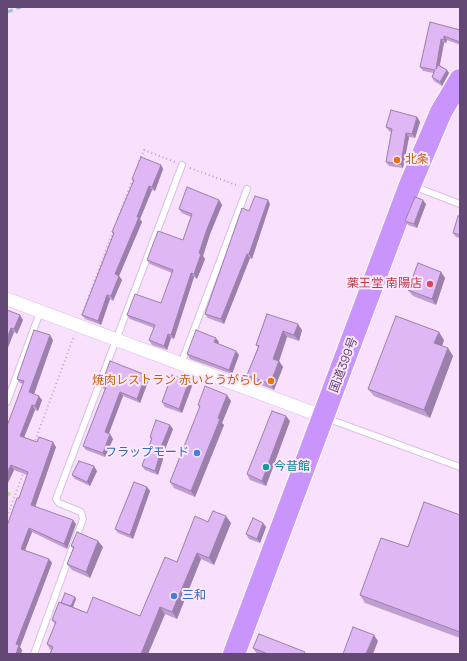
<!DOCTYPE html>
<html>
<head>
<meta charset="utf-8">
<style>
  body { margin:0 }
  #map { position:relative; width:467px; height:661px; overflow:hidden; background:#f9e0fd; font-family:"Space Grotesk",sans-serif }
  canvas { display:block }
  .frame { position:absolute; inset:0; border:8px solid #634775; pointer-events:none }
</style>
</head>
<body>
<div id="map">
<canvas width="467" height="661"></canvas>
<div class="frame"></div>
</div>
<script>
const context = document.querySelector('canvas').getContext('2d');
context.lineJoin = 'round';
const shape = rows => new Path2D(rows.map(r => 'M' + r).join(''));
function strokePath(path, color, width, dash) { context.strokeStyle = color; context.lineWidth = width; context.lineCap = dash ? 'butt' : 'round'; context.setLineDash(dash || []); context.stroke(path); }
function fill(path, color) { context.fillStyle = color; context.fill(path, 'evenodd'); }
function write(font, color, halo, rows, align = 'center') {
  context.font = font + ' "Space Grotesk","Noto Sans JP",sans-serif'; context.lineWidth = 4; context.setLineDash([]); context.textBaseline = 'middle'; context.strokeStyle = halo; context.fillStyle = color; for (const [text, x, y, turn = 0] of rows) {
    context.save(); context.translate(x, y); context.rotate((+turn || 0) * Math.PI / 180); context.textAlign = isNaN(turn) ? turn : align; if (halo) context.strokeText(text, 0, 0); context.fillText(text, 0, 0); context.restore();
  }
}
strokePath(shape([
  [7,493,9,494]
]), '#c0da9a', 3.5);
const lane = shape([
  [413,186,460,204],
  [181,364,247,189],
  [7,402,40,312],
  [326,418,460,467],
  [34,654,83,519,81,512,59,503,56,499,182,165]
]);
const street = shape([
  [7,299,324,417]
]);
const highway = shape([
  [234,654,410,185,441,112,460,80]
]);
strokePath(lane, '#dabfe4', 8);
strokePath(street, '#dabfe4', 14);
strokePath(highway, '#fff', 24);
strokePath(shape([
  [139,161,144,150,175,162],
  [190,168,239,186],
  [118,218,133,179],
  [82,315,113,231],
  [34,444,74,336],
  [7,517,24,471]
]), '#c29ad8', 2, [1, 3]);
strokePath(lane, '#fff', 6);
strokePath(street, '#fff', 13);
strokePath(highway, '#c994fb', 22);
strokePath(shape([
  [7,12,21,7]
]), '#9fc6be', 3, [6, 4]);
fill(shape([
  [430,22,460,30,460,45,447,40,446,43,444,43,440,65,449,73,442,86,434,81,432,77,434,73,423,71,420,67],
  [417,117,420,122,415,138,409,137,403,168,389,166,386,162,391,132,389,131,386,127],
  [161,165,163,169,155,191,152,190,140,219,142,222,119,276,122,280,113,301,110,299,101,325,85,319,82,315,113,234,112,232,134,181,132,179],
  [219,200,222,205,210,234,203,256,205,259,197,279,194,277,174,339,171,338,167,350,152,345,149,340,154,328,130,319,127,315,161,303,172,273,150,264,147,260,183,240,191,217,182,213,179,209],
  [270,204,252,259,250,258,224,324,208,318,205,314,249,211],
  [426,204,417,228,408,225,405,221],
  [460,216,460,238,456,237,453,233],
  [441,272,445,278,436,305,413,296,408,290],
  [7,310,20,315,23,320,17,334,14,332,7,350],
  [267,314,302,330,299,341,287,337,279,361,283,367,274,390,251,381,247,375,258,347,256,345],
  [53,340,34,394,42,400,38,411,35,410,24,437,37,442,56,447,35,507,76,524,67,549,32,532,25,550,49,559,52,563,20,647,22,650,21,654,7,654,19,498,27,475,14,470,7,485,7,426,23,384,20,383,17,379],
  [444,340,442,346,448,348,453,356,430,418,374,396,368,389],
  [219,342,218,344,239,355,232,374,190,359,187,354],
  [146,375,149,379,140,403,123,396,108,434,113,439,105,457,86,450,83,446,105,390,104,389,101,385],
  [192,386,182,413,165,407,162,402],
  [231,401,222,423,224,425,195,497,174,488,170,482,200,407,198,405],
  [290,421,266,486,250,480,247,474],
  [170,425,173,429,162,457,163,459,158,475,145,470,142,466,151,439,150,437],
  [97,471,90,486,75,479,72,475],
  [147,487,150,491,133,539,118,533,115,529],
  [460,515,460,638,365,603,360,595,408,547],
  [208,522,231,523,214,565,201,559,177,619,165,614,148,654,50,654,51,651,47,644,55,624,52,620,61,603,75,597,76,599,73,607,87,613,140,616,177,562],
  [263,523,266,527,260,543,249,539,246,534],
  [71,546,103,547,90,578,72,570,67,564,73,549],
  [253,648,306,654,257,654]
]), '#c09dd2');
fill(shape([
  [444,36,447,40,446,43,444,40],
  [441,39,444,43,438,73,436,69],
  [447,70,449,73,442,86,440,82],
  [417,117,420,122,415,138,412,134],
  [406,133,409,137,403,168,401,164],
  [161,165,163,169,155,191,152,187],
  [149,186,152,190,140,219,142,222,119,276,122,280,113,301,111,296,115,274,137,217],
  [219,200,222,205,210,234,203,256,205,259,197,279,194,274,199,253,207,229],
  [268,200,270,204,252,259,249,254],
  [423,200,426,204,417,228,414,224],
  [247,254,250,258,224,324,221,319],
  [441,272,445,278,436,305,432,299],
  [191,273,194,277,174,339,171,335],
  [107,295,110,299,101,325,98,321],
  [20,315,23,320,17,334,14,329],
  [298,324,302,330,299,341,294,335],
  [11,328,14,332,7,350,7,339],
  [283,331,287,337,279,361,283,367,274,390,270,384,273,359],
  [439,332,444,340,440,351,434,343],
  [168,334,171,338,167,350,164,346],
  [50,335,53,340,33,397,29,392],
  [216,338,219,342,217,346,214,342],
  [448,348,453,356,430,418,424,410],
  [236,351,239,355,232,374,229,370],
  [146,375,149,379,140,403,137,399],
  [189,381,192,386,182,413,179,409],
  [120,392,123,396,108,436,105,432],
  [227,395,231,401,222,423,224,425,195,497,191,491],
  [39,396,42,400,38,411,35,406],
  [32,405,35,410,23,440,20,436],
  [286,416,290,421,266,486,262,481],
  [170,425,173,429,162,457,163,459,158,475,155,471,158,454],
  [110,434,113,439,105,457,103,453],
  [53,442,56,447,34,510,31,505],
  [11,465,14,470,7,485,7,473],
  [94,466,97,471,90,486,87,482],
  [147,487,150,491,133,539,130,535],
  [226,516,231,523,214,565,209,558],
  [73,520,76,524,67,549,64,544],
  [263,523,266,527,260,543,257,539],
  [29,528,32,532,24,553,21,549],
  [98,541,103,547,90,578,86,572],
  [197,553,201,559,177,619,172,612],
  [49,559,52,563,20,647,22,650,21,654,16,654,16,644],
  [75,597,76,599,72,609,70,607],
  [160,607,165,614,148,654,141,654],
  [374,635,378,641,373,654,366,654]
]), '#9c80ab');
const building = shape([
  [430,22,460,30,460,42,444,36,444,40,441,39,436,69,438,65,447,70,440,82,432,77,435,70,420,67,430,22],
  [391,110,417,117,412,134,406,133,401,164,386,162,392,129,386,127,391,110],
  [141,157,161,165,152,187,149,186,137,217,139,217,115,274,119,276,111,296,107,295,98,321,82,315,114,233,112,232,134,180,132,179,141,157],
  [187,187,219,200,207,229,199,253,201,254,194,274,191,273,171,335,168,334,164,346,149,340,155,325,127,315,135,294,161,303,173,270,147,260,158,231,183,240,192,214,179,209,187,187],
  [255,196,268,200,249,254,247,254,221,319,205,314,242,208,249,211,255,196],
  [415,197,423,200,414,224,405,221,415,197],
  [458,216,460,216,460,235,453,233,458,216],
  [418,263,441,272,432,299,408,290,418,263],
  [7,310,20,315,14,329,11,328,7,339,7,310],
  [267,314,298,324,294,335,283,331,273,359,279,361,270,384,247,375,259,346,256,345,267,314],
  [396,316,439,332,434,343,448,348,424,410,368,389,396,316],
  [34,330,50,335,29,392,39,396,35,406,32,405,20,436,37,442,39,437,53,442,31,505,73,520,64,544,29,528,21,549,49,559,16,644,19,645,16,654,7,654,7,526,17,498,19,498,28,472,11,465,7,473,7,426,24,381,17,379,34,330],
  [196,330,216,338,214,342,236,351,229,370,187,354,196,330],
  [110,361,146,375,137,399,120,392,105,432,110,434,103,453,83,446,106,387,101,385,110,361],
  [172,375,189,381,179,409,162,402,172,375],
  [205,386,227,395,218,418,220,419,191,491,170,482,200,406,198,405,205,386],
  [272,411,286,416,262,481,247,474,272,411],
  [156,420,170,425,158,454,160,454,155,471,142,466,152,438,150,437,156,420],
  [79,461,94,466,87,482,72,475,79,461],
  [134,482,147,487,130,535,115,529,134,482],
  [424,502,460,515,460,632,360,595,381,538,408,547,424,502],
  [213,511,226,516,209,558,197,553,172,612,160,607,141,654,50,654,53,647,47,644,56,622,52,620,59,602,87,613,93,597,140,616,165,557,177,562,195,516,208,522,213,511],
  [253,518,263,523,257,539,246,534,253,518],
  [77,532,98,541,86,572,67,564,74,547,71,546,77,532],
  [65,593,75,597,71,606,61,603,65,593],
  [353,627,374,635,366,654,343,654,353,627],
  [259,634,305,652,304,654,268,654,253,648,259,634]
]);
fill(building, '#dfb7f4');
strokePath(building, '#9c80ab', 1);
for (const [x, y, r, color] of [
  [397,160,4,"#e8710a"],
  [430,284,4,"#e0444e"],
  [271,381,4,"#e8710a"],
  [197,453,4,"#3f7fe0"],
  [266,467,4,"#0f9aa8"],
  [174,596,4,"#3f7fe0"]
]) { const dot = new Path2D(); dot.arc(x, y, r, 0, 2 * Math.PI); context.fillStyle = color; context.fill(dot); strokePath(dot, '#fce8ff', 1.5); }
write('12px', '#c56008', '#fce8ff', [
  ["北条",405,160],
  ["焼肉レストラン 赤いとうがらし",263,381,"right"]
], 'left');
write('12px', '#be3a42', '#fce8ff', [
  ["薬王堂 南陽店",422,284]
], 'right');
write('12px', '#634775', '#fce8ff', [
  ["国道399号",344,365,-69]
]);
write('12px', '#366cbe', '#fce8ff', [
  ["フラップモード",189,453],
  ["三和",182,596,"left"]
], 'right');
write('12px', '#0d838f', '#fce8ff', [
  ["今昔館",274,467]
], 'left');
</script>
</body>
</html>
